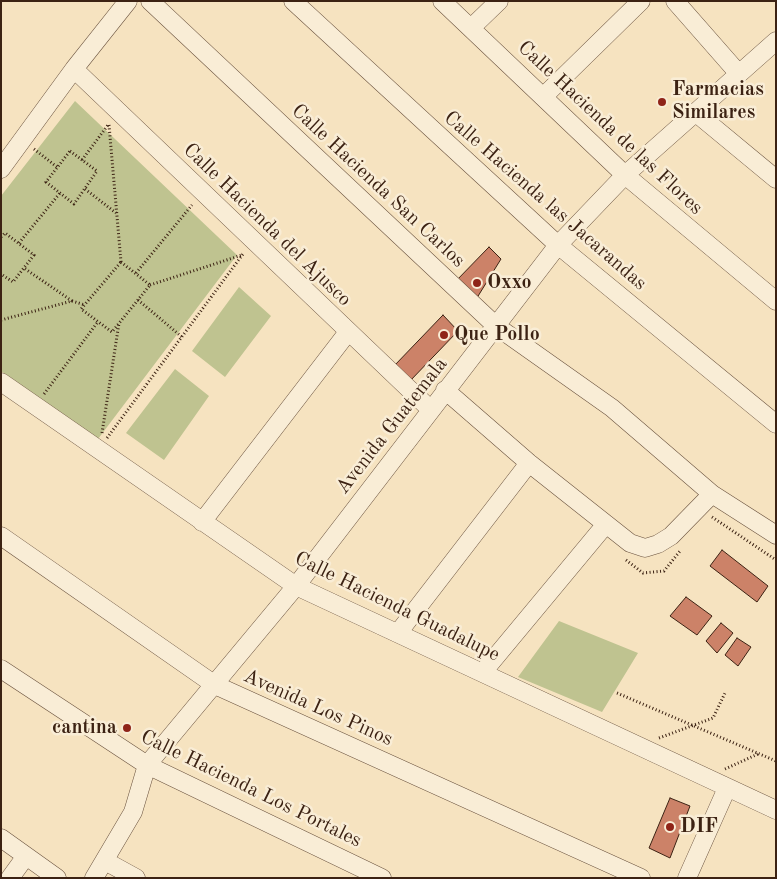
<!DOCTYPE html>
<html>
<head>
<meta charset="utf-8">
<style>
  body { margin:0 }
  #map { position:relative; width:777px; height:879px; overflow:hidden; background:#f6e3c0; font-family:"Old Standard TT",serif }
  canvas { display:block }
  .frame { position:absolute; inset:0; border:2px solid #3c2213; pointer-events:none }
</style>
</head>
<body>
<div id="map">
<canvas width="777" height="879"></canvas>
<div class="frame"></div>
</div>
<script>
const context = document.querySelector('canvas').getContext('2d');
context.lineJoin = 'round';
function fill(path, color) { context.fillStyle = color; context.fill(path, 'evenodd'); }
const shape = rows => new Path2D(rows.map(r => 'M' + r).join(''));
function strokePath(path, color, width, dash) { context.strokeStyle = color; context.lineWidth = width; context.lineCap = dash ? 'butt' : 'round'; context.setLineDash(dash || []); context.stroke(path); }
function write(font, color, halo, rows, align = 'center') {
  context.font = font + ' "Old Standard TT",serif'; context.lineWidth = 5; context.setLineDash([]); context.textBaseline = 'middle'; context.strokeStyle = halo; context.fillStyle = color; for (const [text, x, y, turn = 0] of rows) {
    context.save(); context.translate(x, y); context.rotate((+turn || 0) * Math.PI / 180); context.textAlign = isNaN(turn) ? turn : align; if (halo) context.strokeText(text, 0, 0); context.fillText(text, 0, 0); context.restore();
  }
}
fill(shape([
  [75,101,237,255,98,439,1,371,1,196],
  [239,287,271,316,225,377,192,351],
  [175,369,209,396,164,460,126,433],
  [559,621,638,653,602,712,518,677]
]), '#bfc390');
const building = shape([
  [489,247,501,259,475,301,455,282,489,247],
  [443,315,458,331,409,382,394,366,443,315],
  [722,550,768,586,757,602,710,566,722,550],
  [686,597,712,616,697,635,670,616,686,597],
  [721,623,733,633,717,653,706,641,721,623],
  [737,638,751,647,738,666,725,655,737,638],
  [670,798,690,806,670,858,649,848,670,798]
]);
fill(building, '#cc8268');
strokePath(building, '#3c2213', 1);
const minor = shape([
  [150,1,496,326,612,408,712,494,776,535],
  [293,1,558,245,776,424],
  [442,1,625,175,776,301],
  [675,1,739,74],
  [471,28,499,1],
  [74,69,431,410],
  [544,96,641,1],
  [695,112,776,179],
  [1,169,74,69,128,1],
  [1,382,296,586,776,810],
  [445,390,529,463,630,543,645,548,658,544,671,536,712,494],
  [202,522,348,332],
  [1,536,215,685,641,878],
  [398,633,529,463],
  [1,669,147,765,382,878],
  [483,672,606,524],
  [1,838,57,878],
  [105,861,136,878],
  [10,878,26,856],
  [94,878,133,812,147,765,296,586,558,245,625,175,776,41],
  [687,878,727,788]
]);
strokePath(minor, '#6a523e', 19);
strokePath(shape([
  [109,125,121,262],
  [34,149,57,167],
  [70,151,97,171,74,204,46,182,70,151],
  [82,160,108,125],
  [85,189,116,213],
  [1,237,5,233,34,255,13,282,1,274],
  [19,243,60,193],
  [121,262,150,285,112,332,81,309,121,262],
  [136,273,192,205],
  [150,285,242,255],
  [138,300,182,337],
  [72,301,85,305],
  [1,320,72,301,24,268],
  [44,394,97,323],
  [102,433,119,323],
  [107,438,243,254,241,253],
  [712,517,776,560],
  [626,560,643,573,664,571,680,551],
  [617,693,776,761],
  [659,738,713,718,725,693],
  [725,769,758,754]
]), '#3c2213', 3, [1, 2.5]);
strokePath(minor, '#f9edd6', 18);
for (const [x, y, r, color] of [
  [662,102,5,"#8f2418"],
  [477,283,5,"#8f2418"],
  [444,335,5,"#8f2418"],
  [127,728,5,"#8f2418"],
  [670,827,5,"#8f2418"]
]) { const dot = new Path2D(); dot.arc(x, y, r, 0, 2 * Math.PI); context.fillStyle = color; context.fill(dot); strokePath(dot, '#f9edd6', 2); }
write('bold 20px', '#3c2213', '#f9edd6', [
  ["Farmacias",672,90],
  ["Similares",672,113],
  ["Oxxo",487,283],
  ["Que Pollo",454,335],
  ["cantina",117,728,"right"],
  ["DIF",680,827]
], 'left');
write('20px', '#3c2213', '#f9edd6', [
  ["Calle Hacienda de las Flores",610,128,43],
  ["Calle Hacienda San Carlos",378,186,43],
  ["Calle Hacienda las Jacarandas",545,201,41],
  ["Calle Hacienda del Ajusco",267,225,44],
  ["Avenida Guatemala",392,426,-52],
  ["Calle Hacienda Guadalupe",397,607,26],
  ["Avenida Los Pinos",318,708,24],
  ["Calle Hacienda Los Portales",251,789,26]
]);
</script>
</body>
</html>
